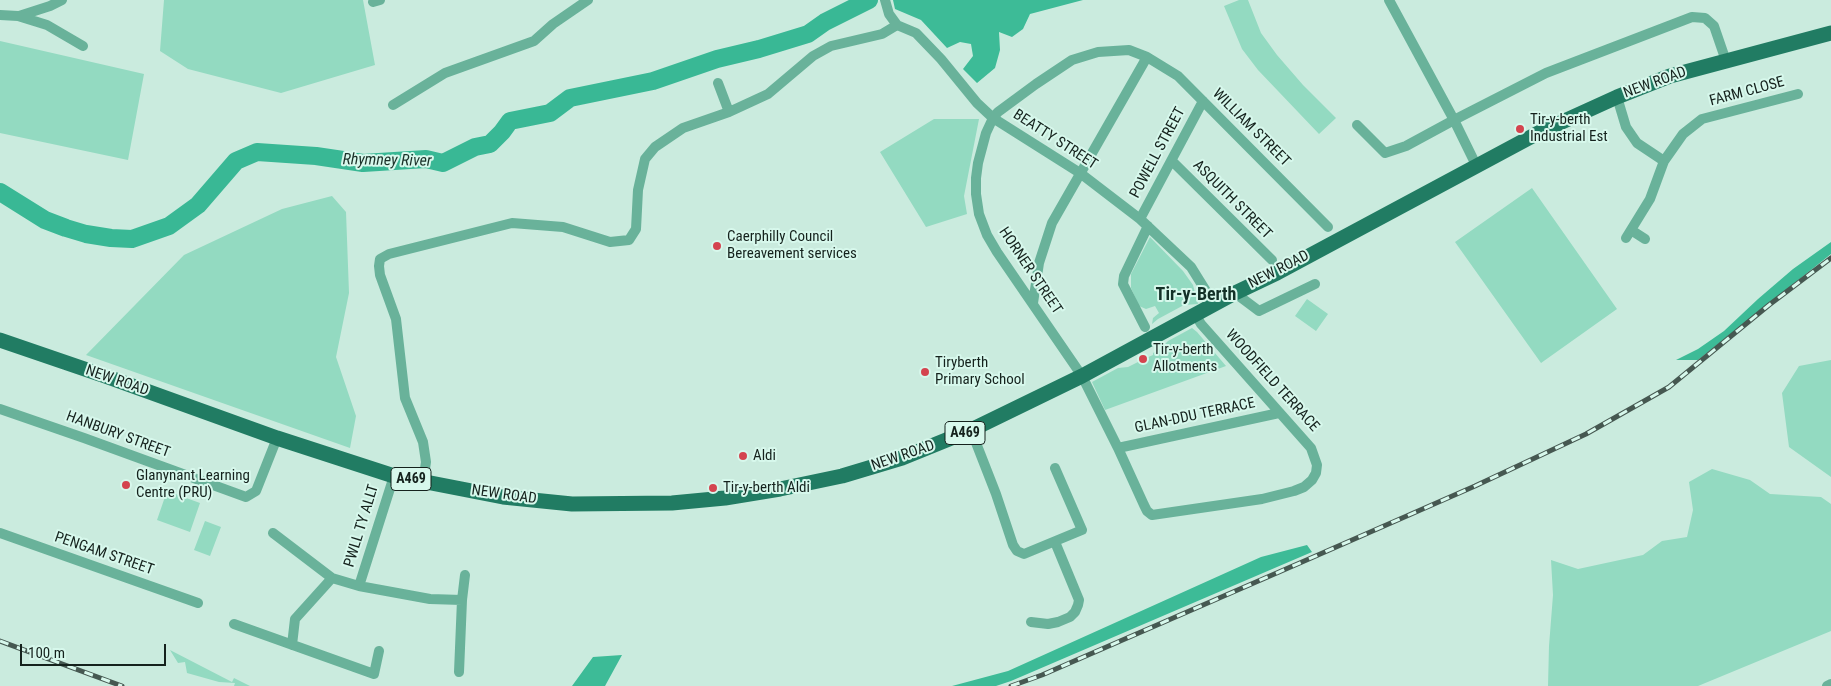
<!DOCTYPE html>
<html>
<head>
<meta charset="utf-8">
<style>
  body { margin:0 }
  #map { position:relative; width:1831px; height:686px; overflow:hidden; background:#caebde; font-family:"Roboto Condensed",sans-serif }
  canvas { display:block }
  .scale { position:absolute; left:20px; top:644px; width:146px; height:22px; box-sizing:border-box; border:2px solid #15221d; border-top:0; padding-left:6px; font-size:15px; line-height:18px; white-space:nowrap; color:#15221d; -webkit-text-stroke:4px #d7f8ec; paint-order:stroke }
</style>
</head>
<body>
<div id="map">
<canvas width="1831" height="686"></canvas>
<div class="scale">100 m</div>
</div>
<script>
const context = document.querySelector('canvas').getContext('2d');
context.lineJoin = 'round';
function fill(path, color) { context.fillStyle = color; context.fill(path, 'evenodd'); }
const shape = rows => new Path2D(rows.map(r => 'M' + r).join(''));
function strokePath(path, color, width, dash) { context.strokeStyle = color; context.lineWidth = width; context.lineCap = dash ? 'butt' : 'round'; context.setLineDash(dash || []); context.stroke(path); }
function write(font, color, halo, rows, align = 'center') {
  context.font = font + ' "Roboto Condensed",sans-serif'; context.lineWidth = 4; context.setLineDash([]); context.textBaseline = 'middle'; context.strokeStyle = halo; context.fillStyle = color; for (const [text, x, y, turn = 0] of rows) {
    context.save(); context.translate(x, y); context.rotate((+turn || 0) * Math.PI / 180); context.textAlign = isNaN(turn) ? turn : align; if (halo) context.strokeText(text, 0, 0); context.fillText(text, 0, 0); context.restore();
  }
}
fill(shape([
  [164,0,363,0,375,65,281,93,188,69,160,51],
  [1239,0,1248,0,1261,33,1277,55,1303,85,1336,118,1319,134,1258,70,1242,49,1224,6],
  [0,41,144,74,128,160,0,133],
  [934,119,979,119,964,196,967,214,926,227,880,152],
  [1532,188,1617,309,1541,363,1455,242],
  [332,196,346,212,349,293,336,357,356,416,350,448,86,355,184,255,282,209],
  [1150,237,1183,271,1193,285,1198,304,1184,305,1158,319,1152,324,1153,318,1159,313,1155,306,1146,309,1139,306,1131,288,1131,274],
  [1307,299,1328,314,1316,331,1295,316],
  [1192,328,1197,332,1226,366,1105,410,1092,382,1118,368,1128,367,1140,361,1141,363,1147,360,1146,358,1153,355,1153,353,1160,349,1168,341],
  [1831,360,1831,477,1789,447,1782,393,1799,366],
  [1712,469,1750,480,1770,494,1821,497,1831,504,1831,631,1698,686,1548,686,1549,646,1553,595,1551,560,1578,569,1643,555,1662,541,1687,537,1693,510,1689,482],
  [167,491,200,503,190,532,157,520],
  [205,521,221,527,210,556,194,550],
  [170,650,232,682,234,678,250,686,234,686,235,683,219,682,187,673,185,662,178,663]
]), '#93dac1');
fill(shape([
  [893,0,1083,0,1030,14,1023,29,1012,37,999,32,1000,50,995,68,977,83,963,69,973,56,971,44,960,42,947,48,921,20,895,9],
  [1831,242,1831,254,1698,360,1676,360,1698,349,1724,331,1758,299,1793,269],
  [1307,545,1312,552,1011,681,996,686,952,686,1008,671,1261,557],
  [622,655,605,686,572,686,593,657]
]), '#3dbb97');
strokePath(shape([
  [0,192,45,220,66,228,86,234,111,238,132,239,169,226,198,205,236,161,257,152,316,156,363,163,426,159,443,163,475,147,490,144,502,132,510,121,550,113,570,98,653,81,717,59,759,49,808,34,825,22,869,0]
]), '#39b895', 18);
strokePath(shape([
  [885,0,889,14,897,25,916,33,941,59,977,103,993,118,1080,173,1140,219,1191,267,1214,304],
  [1389,0,1454,120,1477,167],
  [373,2,380,0],
  [0,15,18,16,47,25,83,46],
  [19,16,50,6,62,0],
  [718,83,729,112],
  [1617,97,1626,127,1637,143,1664,161],
  [393,105,445,73,534,41,553,24,588,0],
  [1357,125,1385,153,1406,146,1454,120,1546,73,1692,17,1705,18,1714,26,1726,61],
  [1172,161,1272,260],
  [1140,219,1203,101],
  [1631,230,1645,239],
  [1626,238,1650,199,1664,161,1683,134,1702,119,1798,94],
  [1235,293,1259,311,1315,284],
  [1033,303,1039,263,1052,223,1147,57],
  [1195,314,1201,324,1311,448,1317,465,1316,473,1312,480,1304,487,1294,491,1262,499,1152,515,1147,511,1144,505,1118,448,1082,376,997,252,987,235,979,214,976,194,976,178,978,163,986,133,993,118,998,112,1036,84,1072,60,1098,52,1129,50,1147,57,1178,76,1328,227],
  [1145,327,1123,284,1124,276,1148,226],
  [0,409,84,438,246,497,256,491,277,438],
  [971,430,996,494,1013,545,1017,551,1024,554,1082,530,1055,468],
  [1118,448,1279,413],
  [423,482,426,462,423,442,405,398,396,319,380,275,379,266,380,259,389,254,512,223,563,227,610,242,629,240,636,229,638,190,645,159,655,147,683,128,729,112,768,94,813,56,831,46,882,34,897,25],
  [0,533,198,603],
  [273,533,332,578,359,586,394,476],
  [359,586,430,599,462,600],
  [1031,622,1048,624,1058,622,1070,617,1075,612,1078,605,1079,600,1055,542],
  [234,624,374,674,379,651],
  [292,645,295,619,332,578],
  [459,672,462,600,465,575],
  [1827,686,1831,684]
]), '#69b29a', 10);
strokePath(shape([
  [0,340,105,376,277,438,394,476,431,483,503,497,572,504,672,503,725,498,780,489,842,476,902,458,971,430,1082,376,1235,293,1277,273,1540,132,1617,97,1670,76,1831,33]
]), '#217c63', 15);
const rail = shape([
  [0,641,122,686],
  [1011,686,1042,675,1302,562,1475,486,1586,434,1669,387,1769,305,1831,258]
]);
strokePath(rail, '#465851', 5);
strokePath(rail, '#d7f8ec', 3, [9]);
for (const [x, y, r, color] of [
  [1520,129,5,"#d4444f"],
  [717,246,5,"#d4444f"],
  [1143,359,5,"#d4444f"],
  [925,372,5,"#d4444f"],
  [743,456,5,"#d4444f"],
  [126,485,5,"#d4444f"],
  [713,488,5,"#d4444f"]
]) { const dot = new Path2D(); dot.arc(x, y, r, 0, 2 * Math.PI); context.fillStyle = color; context.fill(dot); strokePath(dot, '#d7f8ec', 2); }
for (const [x, y, w] of [
  [965,433,40],
  [411,479,40]
]) { const box = new Path2D(); box.roundRect(x - w / 2, y - 11.5, w, 23, 4); context.fillStyle = '#d7f8ec'; context.fill(box); strokePath(box, '#15221d', 1); }
write('bold 14px', '#15221d', null, [
  ["A469",965,433],
  ["A469",411,479]
]);
write('15px', '#15221d', '#d7f8ec', [
  ["NEW ROAD",1655,83,-20],
  ["FARM CLOSE",1747,92,-15],
  ["WILLIAM STREET",1251,128,45],
  ["BEATTY STREET",1055,140,33],
  ["POWELL STREET",1158,153,-62],
  ["ASQUITH STREET",1232,200,45],
  ["NEW ROAD",1279,270,-27],
  ["HORNER STREET",1030,271,56],
  ["NEW ROAD",117,381,19],
  ["WOODFIELD TERRACE",1272,381,48],
  ["GLAN-DDU TERRACE",1195,416,-12],
  ["HANBURY STREET",118,435,20],
  ["NEW ROAD",903,456,-19],
  ["NEW ROAD",504,495,8],
  ["PWLL TY ALLT",362,526,-73],
  ["PENGAM STREET",104,554,19]
]);
write('15px', '#15221d', '#d7f8ec', [
  ["Tir-y-berth",1530,120],
  ["Industrial Est",1530,137],
  ["Caerphilly Council",727,237],
  ["Bereavement services",727,254],
  ["Tir-y-berth",1153,350],
  ["Allotments",1153,367],
  ["Tiryberth",935,363],
  ["Primary School",935,380],
  ["Aldi",753,456],
  ["Glanynant Learning",136,476],
  ["Centre (PRU)",136,493],
  ["Tir-y-berth Aldi",723,488]
], 'left');
write('italic 16px', '#1b3129', '#d7f8ec', [
  ["Rhymney River",387,161,1]
]);
write('bold 18px', '#133027', '#d7f8ec', [
  ["Tir-y-Berth",1196,295]
]);
</script>
</body>
</html>
